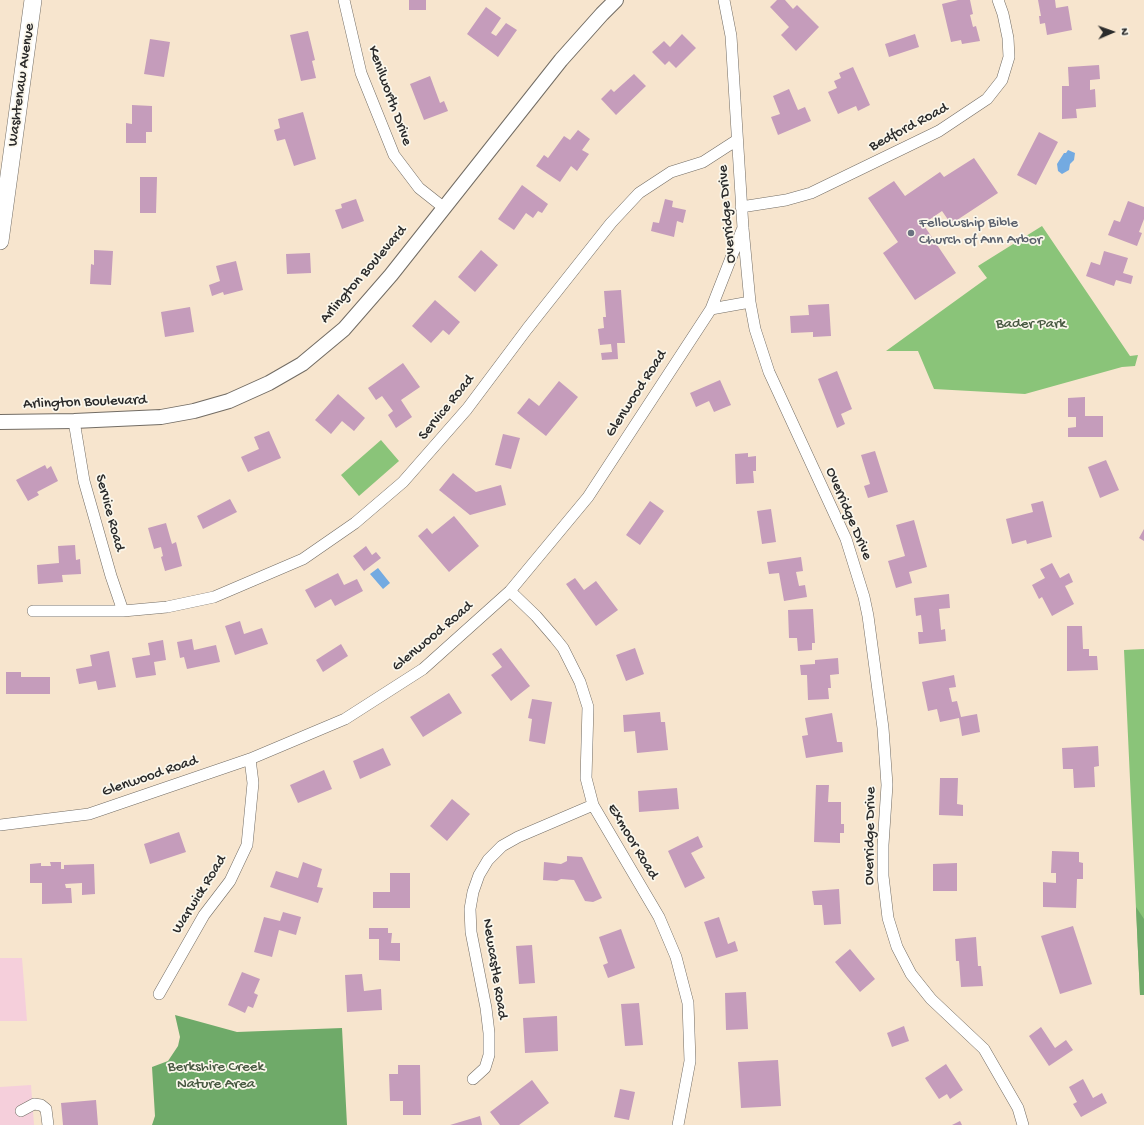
<!DOCTYPE html>
<html>
<head>
<meta charset="utf-8">
<style>
  body { margin:0 }
  #map { position:relative; width:1144px; height:1125px; overflow:hidden; background:#f7e5ce; font-family:"Gochi Hand",sans-serif }
  canvas { display:block }
  .north { position:absolute; left:1092px; top:12px; width:40px; height:40px; -webkit-text-stroke:3px #fbf7ec; paint-order:stroke; rotate:88deg; font-size:11px; font-weight:700; line-height:16px; text-align:center; color:#2b2b2b }
  .north::after { content:''; display:block; margin:auto; width:14px; height:18px; background:#2b2b2b; clip-path:polygon(50% 0,100% 100%,50% 72%,0 100%) }
</style>
</head>
<body>
<div id="map">
<canvas width="1144" height="1125"></canvas>
<div class="north">N</div>
</div>
<script>
const context = document.querySelector('canvas').getContext('2d');
context.lineJoin = 'round';
function fill(path, color) { context.fillStyle = color; context.fill(path, 'evenodd'); }
const shape = rows => new Path2D(rows.map(r => 'M' + r).join(''));
function strokePath(path, color, width, dash) { context.strokeStyle = color; context.lineWidth = width; context.lineCap = dash ? 'butt' : 'round'; context.setLineDash(dash || []); context.stroke(path); }
function write(font, color, halo, rows, align = 'center') {
  context.font = font + ' "Gochi Hand",sans-serif'; context.lineWidth = 3.5; context.setLineDash([]); context.textBaseline = 'middle'; context.strokeStyle = halo; context.fillStyle = color; for (const [text, x, y, turn = 0] of rows) {
    context.save(); context.translate(x, y); context.rotate((+turn || 0) * Math.PI / 180); context.textAlign = isNaN(turn) ? turn : align; if (halo) context.strokeText(text, 0, 0); context.fillText(text, 0, 0); context.restore();
  }
}
fill(shape([
  [0,958,22,958,27,1021,0,1021],
  [31,1085,34,1125,0,1125,0,1087]
]), '#f5cfdb');
fill(shape([
  [1042,226,1130,356,1138,355,1135,366,1122,367,1025,394,934,389,918,351,886,351,987,278,978,266],
  [381,440,399,461,359,496,341,475],
  [1144,649,1144,995,1140,995,1124,650]
]), '#8ac479');
fill(shape([
  [1136,907,1144,919,1144,995,1140,995],
  [175,1015,237,1032,342,1028,347,1125,152,1125,155,1116,152,1067,168,1061,178,1046,180,1037]
]), '#6faa69');
fill(shape([
  [1068,150,1075,153,1074,160,1070,164,1069,170,1062,174,1058,171,1057,164,1064,153,1066,153],
  [378,568,390,583,383,589,370,574]
]), '#73aae1');
fill(shape([
  [409,0,426,0,426,10,409,10],
  [777,0,785,0,793,9,797,5,819,27,796,51,781,35,789,27,770,7],
  [958,0,970,0,973,14,970,15,973,27,976,26,980,41,962,44,961,40,951,42,942,4],
  [1038,0,1055,0,1056,8,1068,6,1072,30,1047,35,1045,23,1040,24,1039,16,1041,16],
  [486,7,501,18,491,33,496,36,506,23,517,30,498,57,467,34],
  [308,31,315,60,312,61,316,78,301,81,290,35],
  [682,34,696,48,676,68,669,61,665,65,652,52,664,41,670,47],
  [915,34,919,47,889,57,885,44],
  [150,39,170,42,164,77,144,74],
  [1099,65,1100,79,1090,80,1090,90,1095,89,1096,107,1076,109,1077,118,1062,119,1062,86,1069,86,1068,67],
  [853,67,870,105,858,111,856,106,838,114,828,92,837,88,834,81,841,78,839,73],
  [634,74,646,86,616,115,601,99,611,89,614,92],
  [430,76,440,103,444,101,448,111,424,120,410,84],
  [789,89,798,110,805,107,811,121,778,135,771,117,780,114,773,96],
  [132,105,152,106,152,132,146,132,146,143,126,143,126,123,132,124],
  [303,112,316,159,294,166,285,139,277,141,274,130,280,128,278,119],
  [578,130,590,139,582,150,589,154,577,171,571,166,560,182,536,166,544,155,548,158,564,136,570,140],
  [1039,132,1058,142,1036,185,1017,175],
  [974,158,998,193,951,224,942,211,923,224,956,273,915,300,883,253,898,242,868,198,894,181,905,196,940,172,944,177],
  [140,177,157,177,156,213,140,213],
  [522,185,548,204,542,213,538,211,533,218,526,213,514,230,498,219],
  [356,199,364,221,342,229,335,210,342,208,341,204],
  [665,199,673,201,672,207,686,210,683,223,677,221,674,237,651,231,653,222,659,223],
  [1128,201,1144,207,1144,219,1139,232,1142,233,1137,246,1108,235,1114,220,1120,222],
  [94,250,113,251,111,285,90,284,91,264,94,265],
  [481,250,498,265,475,292,458,277],
  [1104,251,1128,258,1123,273,1133,276,1131,284,1116,280,1114,286,1086,276,1091,262,1100,265],
  [310,253,311,273,287,274,286,254],
  [236,261,243,290,224,295,223,292,212,296,209,285,220,281,216,266],
  [621,290,625,343,617,343,618,359,602,360,601,353,612,352,611,344,600,345,598,329,604,328,603,317,606,317,604,291],
  [435,300,460,322,449,335,443,330,431,343,412,326],
  [829,304,831,336,813,337,813,332,791,333,790,316,809,315,808,305],
  [190,307,194,332,165,337,161,312],
  [403,363,420,387,401,400,412,417,396,428,388,415,393,411,382,396,376,400,368,388],
  [837,371,852,409,841,414,845,424,837,428,818,379],
  [720,380,731,405,714,412,709,401,696,407,690,393],
  [559,381,578,397,546,436,517,413,529,398,539,406],
  [338,394,365,418,354,431,342,421,331,434,315,420],
  [1085,397,1085,416,1103,416,1103,437,1068,437,1068,428,1076,427,1076,417,1068,417,1068,398],
  [269,431,281,458,248,472,241,457,259,449,254,437],
  [503,434,520,438,511,469,495,465],
  [875,451,888,492,868,498,864,486,870,484,861,455],
  [748,453,748,457,756,456,756,471,753,471,754,483,736,484,735,454],
  [1106,460,1119,490,1100,498,1088,467],
  [45,465,47,469,51,466,58,481,37,492,39,495,28,501,16,480],
  [453,473,476,492,501,485,506,505,470,515,439,490],
  [230,499,237,512,203,529,197,516],
  [650,501,664,511,640,545,626,535],
  [1043,501,1052,537,1027,544,1026,540,1012,544,1006,519,1033,512,1031,504],
  [771,509,776,542,762,544,757,511],
  [454,516,479,546,449,572,418,536,427,528,432,534],
  [914,520,927,567,909,572,912,583,896,588,888,561,905,556,896,525],
  [166,523,172,544,176,542,182,566,165,571,161,557,163,556,161,547,154,549,148,528],
  [1144,529,1144,541,1139,538],
  [75,545,76,560,80,559,81,574,62,575,63,582,38,584,37,565,59,563,58,546],
  [366,546,372,555,376,552,381,558,364,571,353,556],
  [801,557,803,571,796,572,799,586,805,585,807,597,784,601,779,573,769,574,767,562],
  [1052,563,1060,578,1069,573,1073,582,1065,586,1074,604,1052,616,1042,597,1039,599,1032,585,1045,578,1040,569],
  [338,573,344,585,357,579,363,591,335,606,331,599,315,608,305,590],
  [575,578,584,590,596,581,618,610,596,626,566,584],
  [949,594,950,608,939,609,941,630,945,629,946,641,919,644,918,632,923,632,921,615,916,616,914,598],
  [813,609,815,643,812,643,812,650,798,651,797,638,789,638,788,610],
  [240,621,244,634,262,628,268,644,235,655,225,626],
  [1067,626,1082,626,1083,649,1089,649,1089,656,1097,656,1098,670,1067,671],
  [192,639,194,650,216,645,220,662,187,669,184,657,180,658,177,642],
  [163,640,166,660,154,662,156,675,136,678,132,658,150,655,148,643],
  [341,644,348,656,323,672,316,660],
  [501,648,530,686,511,701,491,675,502,667,492,654],
  [635,648,644,674,626,681,616,655],
  [109,651,116,687,98,690,96,681,79,684,76,669,92,666,90,655],
  [838,658,839,674,830,675,831,688,828,688,829,699,808,700,807,675,801,675,800,665,815,664,815,660],
  [6,672,21,672,21,677,50,677,50,694,6,694],
  [954,675,956,687,949,688,952,702,957,701,961,717,977,714,980,732,962,736,959,718,940,722,937,709,928,711,922,682],
  [449,693,462,713,423,737,410,717],
  [532,699,552,702,545,744,529,741,532,719,528,718],
  [660,712,661,722,665,722,668,750,637,753,635,731,624,732,623,715],
  [832,713,837,742,842,742,843,752,806,758,802,736,808,735,805,718],
  [1098,746,1099,766,1094,767,1095,787,1074,788,1073,769,1063,769,1062,748],
  [383,748,391,765,360,779,353,761],
  [324,770,332,789,298,803,290,785],
  [940,778,958,778,957,804,963,805,963,816,939,815],
  [816,785,829,785,828,802,841,802,841,824,844,824,844,833,840,833,840,843,814,842],
  [677,788,679,809,639,812,638,791],
  [452,799,470,814,447,841,430,826],
  [179,832,186,852,150,864,144,844],
  [698,836,703,847,691,853,705,878,685,888,668,851],
  [1052,851,1079,852,1079,862,1083,863,1083,879,1077,879,1076,908,1043,907,1043,882,1056,883,1056,873,1051,873],
  [567,856,582,857,602,898,593,902,585,901,574,880,561,879,557,881,543,880,544,862,561,864,567,861],
  [50,862,61,862,61,869,64,869,64,865,94,864,95,894,82,895,82,883,65,884,66,888,71,888,72,903,42,904,42,883,30,883,30,864,41,863,41,866,51,866],
  [303,862,322,869,317,887,323,888,318,903,270,887,276,871,298,878],
  [957,863,957,891,933,891,933,864],
  [390,873,410,873,410,908,373,908,373,892,390,892],
  [839,889,841,924,824,925,822,905,814,905,812,891],
  [283,912,301,917,296,935,279,930,272,957,254,952,264,917,280,921],
  [719,917,728,944,735,941,738,951,716,958,704,922],
  [1073,926,1092,984,1060,994,1041,936],
  [369,928,388,928,388,933,392,933,391,943,400,943,400,961,379,960,379,939,369,939],
  [621,929,635,968,608,978,603,965,608,963,599,937],
  [976,937,978,966,981,966,983,986,961,987,959,961,956,961,955,939],
  [532,945,535,983,519,984,516,946],
  [850,949,875,979,860,992,835,962],
  [242,972,260,979,254,993,258,995,253,1008,248,1006,245,1013,228,1005],
  [362,974,364,991,381,989,382,1010,347,1012,345,975],
  [746,992,748,1029,726,1030,725,993],
  [639,1003,643,1045,625,1046,621,1004],
  [557,1016,558,1051,525,1053,523,1018],
  [904,1026,909,1041,892,1047,887,1033],
  [1041,1027,1055,1048,1066,1040,1073,1050,1049,1066,1029,1036],
  [778,1060,781,1106,741,1108,738,1062],
  [946,1064,963,1090,950,1099,947,1094,939,1099,925,1078],
  [398,1065,420,1065,421,1115,403,1115,403,1101,390,1101,389,1074,398,1074],
  [1083,1079,1093,1098,1102,1093,1107,1103,1081,1117,1073,1104,1077,1102,1069,1087],
  [532,1080,549,1103,519,1125,500,1125,490,1112],
  [620,1089,635,1092,629,1120,614,1117],
  [96,1100,98,1125,63,1125,61,1103],
  [480,1116,482,1125,450,1125],
  [960,1121,962,1125,952,1125]
]), '#c59cbb');
const minor = shape([
  [344,0,361,73,394,155,419,188,443,207],
  [724,0,731,36,743,228,750,302,755,329,769,372,846,539,864,597,868,616,883,728,887,785,883,845,883,876,888,918,897,947,911,974,931,999,984,1049,1018,1108,1023,1125],
  [741,207,786,200,811,193,939,131,987,99,1002,80,1009,57,1008,38,1003,14,998,0],
  [711,309,750,302],
  [74,421,84,481,111,576,123,611],
  [510,591,536,616,555,638,563,648,580,682,588,707,586,778,593,805,659,917,676,957,688,1003,690,1061,678,1125],
  [33,611,123,611,167,607,214,597,303,559,355,523,403,482,467,409,527,329,611,223,639,193,671,172,703,162,737,140],
  [0,825,89,814,250,759,345,719,423,669,510,591,588,497,711,309,742,230],
  [159,994,204,915,230,881,247,845,253,783,250,759],
  [473,1079,485,1068,489,1055,489,1033,486,1008,471,932,470,909,473,892,479,875,488,860,502,846,518,837,593,805],
  [21,1111,34,1104,41,1105,46,1109,48,1125]
]);
const tertiary = shape([
  [0,422,74,421,161,417,194,411,229,401,269,383,302,364,344,329,391,275,561,60,602,14,616,0]
]);
const primary = shape([
  [0,241,33,0]
]);
strokePath(minor, '#726c64', 12);
strokePath(tertiary, '#726c64', 16);
strokePath(primary, '#726c64', 18);
strokePath(minor, '#fff', 11);
strokePath(tertiary, '#fff', 14);
strokePath(primary, '#fff', 17);
for (const [x, y, r, color] of [
  [911,233,4,"#6b7280"]
]) { const dot = new Path2D(); dot.arc(x, y, r, 0, 2 * Math.PI); context.fillStyle = color; context.fill(dot); strokePath(dot, '#fbf7ec', 1.5); }
write('15px', '#2b2b2b', '#fbf7ec', [
  ["Washtenaw Avenue",22,85,-82],
  ["Kenilworth Drive",389,96,70],
  ["Bedford Road",909,128,-28],
  ["Overridge Drive",728,214,-95],
  ["Arlington Boulevard",364,275,-49],
  ["Glenwood Road",637,394,-57],
  ["Arlington Boulevard",85,403,-2],
  ["Service Road",447,408,-51],
  ["Service Road",109,513,75],
  ["Overridge Drive",848,514,67],
  ["Glenwood Road",433,637,-40],
  ["Glenwood Road",150,777,-19],
  ["Overridge Drive",871,836,-89],
  ["Exmoor Road",632,842,59],
  ["Warwick Road",200,895,-58],
  ["Newcastle Road",494,969,81]
]);
write('15px', '#5b616d', '#fbf7ec', [
  ["Fellowship Bible",919,224],
  ["Church of Ann Arbor",919,241]
], 'left');
write('15px', '#485942', '#fbf7ec', [
  ["Bader Park",1031,325],
  ["Berkshire Creek",216,1068],
  ["Nature Area",216,1085]
]);
</script>
</body>
</html>
